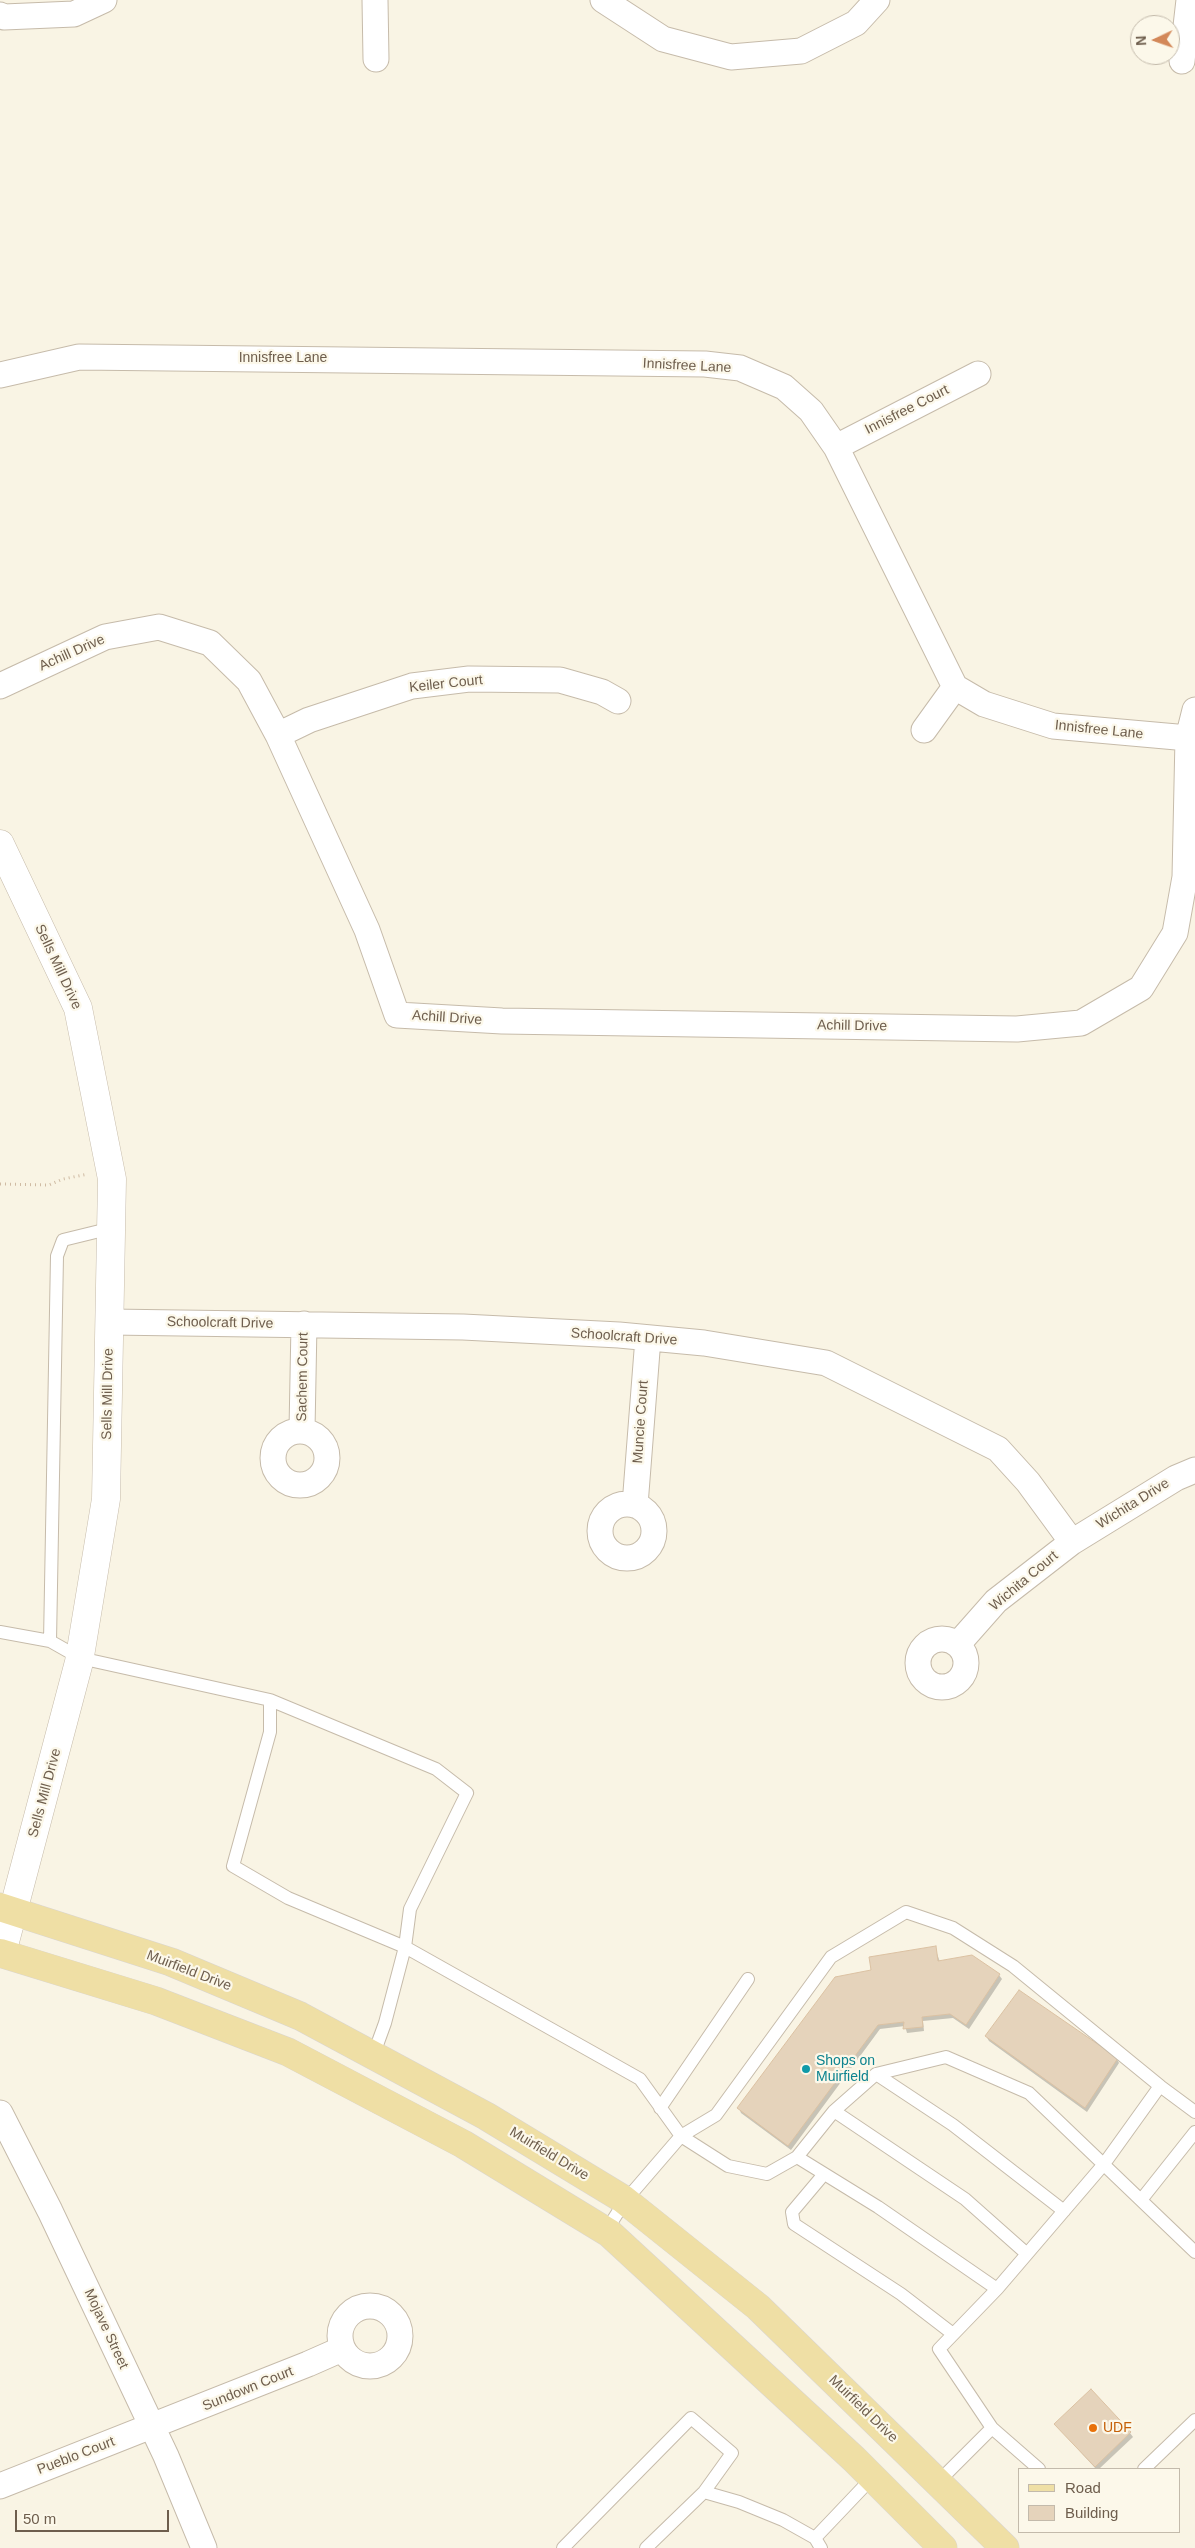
<!DOCTYPE html>
<html>
<head>
<meta charset="utf-8">
<style>
  body { margin:0 }
  #map { position:relative; width:1195px; height:2548px; overflow:hidden; background:#f9f4e4; font-family:Helvetica,sans-serif }
  canvas { display:block }
  .legend { position:absolute; left:1018px; top:2468px; width:162px; height:65px; box-sizing:border-box; background:#fcf8ea; border:1px solid #c3baab; margin:0; padding:6px 9px; list-style:none; font-size:15px; color:#6e5e4d }
  .legend li { display:flex; align-items:center; gap:10px; height:25px }
  .legend b { width:25px; border:1px solid #c3baab }
  .north { position:absolute; left:1130px; top:15px; width:50px; height:50px; box-sizing:border-box; background:#fcf8ea; border:1px solid #c3baab; border-radius:50%; rotate:267deg; font-size:14px; font-weight:700; line-height:20px; text-align:center; color:#6e5e4d }
  .north::after { content:''; display:block; margin:auto; width:18px; height:22px; background:#d38859; clip-path:polygon(50% 0,100% 100%,50% 72%,0 100%) }
  .scale { position:absolute; left:15px; top:2510px; width:154px; height:22px; box-sizing:border-box; border:2px solid #6e5e4d; border-top:0; padding-left:6px; font-size:15px; line-height:18px; white-space:nowrap; color:#6e5e4d; -webkit-text-stroke:4px #fcf8ea; paint-order:stroke }
</style>
</head>
<body>
<div id="map">
<canvas width="1195" height="2548"></canvas>
<ul class="legend">
<li><b style="height:6px;background:#efdfa5"></b>Road</li>
<li><b style="height:14px;background:#e5d3bb"></b>Building</li>
</ul>
<div class="north">N</div>
<div class="scale">50 m</div>
</div>
<script>
const context = document.querySelector('canvas').getContext('2d');
context.lineJoin = 'round';
function fill(path, color) { context.fillStyle = color; context.fill(path, 'evenodd'); }
const shape = rows => new Path2D(rows.map(r => 'M' + r).join(''));
function strokePath(path, color, width, dash) { context.strokeStyle = color; context.lineWidth = width; context.lineCap = dash ? 'butt' : 'round'; context.setLineDash(dash || []); context.stroke(path); }
function write(font, color, halo, rows, align = 'center') {
  context.font = font + ' Helvetica,sans-serif'; context.lineWidth = 4.5; context.setLineDash([]); context.textBaseline = 'middle'; context.strokeStyle = halo; context.fillStyle = color; for (const [text, x, y, turn = 0] of rows) {
    context.save(); context.translate(x, y); context.rotate((+turn || 0) * Math.PI / 180); context.textAlign = isNaN(turn) ? turn : align; if (halo) context.strokeText(text, 0, 0); context.fillText(text, 0, 0); context.restore();
  }
}
fill(shape([
  [935,1948,940,1962,999,1975,1002,1979,969,2029,953,2018,923,2021,924,2031,907,2033,905,2026,880,2029,791,2150,741,2113,739,2108,872,1972],
  [986,2036,1117,2059,1119,2063,1087,2112,989,2041],
  [1056,2425,1130,2433,1133,2437,1099,2469,1096,2469]
]), '#0003');
const building = shape([
  [936,1946,938,1961,972,1955,1000,1974,966,2025,950,2014,922,2017,923,2027,903,2029,904,2022,878,2025,788,2146,737,2108,835,1977,871,1970,869,1957,936,1946],
  [1019,1990,1118,2058,1085,2108,985,2036,1019,1990],
  [1091,2389,1131,2432,1095,2467,1054,2424,1091,2389]
]);
fill(building, '#e5d3bb');
strokePath(building, '#dbc1a2', 1);
const service = shape([
  [0,1632,50,1641,80,1658,270,1700,270,1732,233,1866,288,1898,405,1947,385,2023,373,2056],
  [50,1641,57,1256,63,1240,112,1228],
  [270,1700,436,1769,467,1793,410,1909,405,1947,640,2079,681,2136,716,2115,831,1957,906,1912,953,1928,1013,1966,1160,2086,1104,2164,997,2289,878,2207,797,2157,767,2174,728,2166,681,2136,625,2201,606,2231],
  [876,2074,953,2125,1064,2211],
  [1160,2086,1195,2112],
  [660,2108,748,1979],
  [834,2111,965,2199,1027,2254],
  [797,2157,834,2111,876,2074,946,2057,1029,2093,1195,2252],
  [824,2174,792,2212,794,2224,901,2294,953,2334],
  [1141,2200,1195,2132],
  [992,2428,1039,2469],
  [1144,2469,1195,2420],
  [938,2482,992,2428,939,2349,997,2289],
  [704,2492,739,2502,783,2520,815,2538],
  [563,2548,691,2418,732,2453,704,2492,646,2548],
  [821,2548,815,2538,872,2478]
]);
const minor = shape([
  [375,0,376,59],
  [603,0,663,39,731,57,801,51,856,23,877,0],
  [0,15,4,17,74,14,104,0],
  [1182,61,1189,0],
  [0,375,79,357,705,364,740,368,784,387,811,411,836,447,955,687,984,704,1053,726,1188,738],
  [836,447,978,374],
  [0,686,105,637,159,627,210,643,249,681,278,735,367,930,397,1015,502,1021,1017,1029,1081,1023,1141,988,1175,933,1185,877,1188,738,1195,710],
  [924,730,955,687],
  [278,735,309,720,412,686,469,679,560,680,602,692,618,701],
  [110,1322,463,1327,619,1335,704,1343,826,1363,998,1449,1028,1482,1072,1542],
  [302,1430,304,1324],
  '273 1458a27 27 0 1 1 54 0a27 27 0 1 1-54 0Z',
  '600 1531a27 27 0 1 1 54 0a27 27 0 1 1-54 0Z',
  [635,1505,648,1338],
  '918 1663a24 24 0 1 1 48 0a24 24 0 1 1-48 0Z',
  [958,1644,996,1601,1072,1542,1176,1478,1195,1470],
  [0,2113,50,2211,166,2456,204,2548],
  '340 2336a30 30 0 1 1 60 0a30 30 0 1 1-60 0Z',
  [0,2486,308,2364,342,2349]
]);
const tertiary = shape([
  [0,844,78,1008,112,1179,106,1499,79,1662,2,1953]
]);
const primary = shape([
  [0,1907,171,1962,300,2016,486,2116,623,2199,758,2307,1005,2548],
  [0,1953,156,2001,288,2052,463,2144,609,2233,854,2459,943,2548]
]);
strokePath(service, '#c6bbaa', 14);
strokePath(minor, '#c6bbaa', 27);
strokePath(tertiary, '#c6bbaa', 29);
strokePath(primary, '#d9d5d1', 29);
strokePath(shape([
  [0,1184,49,1185,63,1179,88,1174]
]), '#cfbba3', 3, [1, 4]);
strokePath(service, '#fff', 12);
strokePath(minor, '#fff', 25);
strokePath(tertiary, '#fff', 28);
strokePath(primary, '#efdfa5', 28);
for (const [x, y, r, color] of [
  [806,2069,5,"#0f9aa8"],
  [1093,2428,5,"#e8710a"]
]) { const dot = new Path2D(); dot.arc(x, y, r, 0, 2 * Math.PI); context.fillStyle = color; context.fill(dot); strokePath(dot, '#fcf8ea', 2); }
write('14px', '#6e5e4d', '#fcf8ea', [
  ["Innisfree Lane",283,358],
  ["Innisfree Lane",687,366,3],
  ["Innisfree Court",907,410,-27],
  ["Achill Drive",72,653,-24],
  ["Keiler Court",446,684,-6],
  ["Innisfree Lane",1099,730,6],
  ["Sells Mill Drive",58,967,65],
  ["Achill Drive",447,1018,4],
  ["Achill Drive",852,1026,1],
  ["Schoolcraft Drive",220,1323,1],
  ["Schoolcraft Drive",624,1337,4],
  ["Sachem Court",303,1377,-89],
  ["Sells Mill Drive",108,1394,-89],
  ["Muncie Court",641,1422,-86],
  ["Wichita Drive",1133,1504,-32],
  ["Wichita Court",1024,1581,-40],
  ["Sells Mill Drive",45,1793,-75],
  ["Muirfield Drive",189,1971,21],
  ["Muirfield Drive",549,2154,31],
  ["Mojave Street",106,2329,65],
  ["Sundown Court",248,2389,-22],
  ["Muirfield Drive",863,2409,44],
  ["Pueblo Court",76,2456,-21]
]);
write('14px', '#0d838f', '#fcf8ea', [
  ["Shops on",816,2061],
  ["Muirfield",816,2077]
], 'left');
write('14px', '#c56008', '#fcf8ea', [
  ["UDF",1103,2428]
], 'left');
</script>
</body>
</html>
